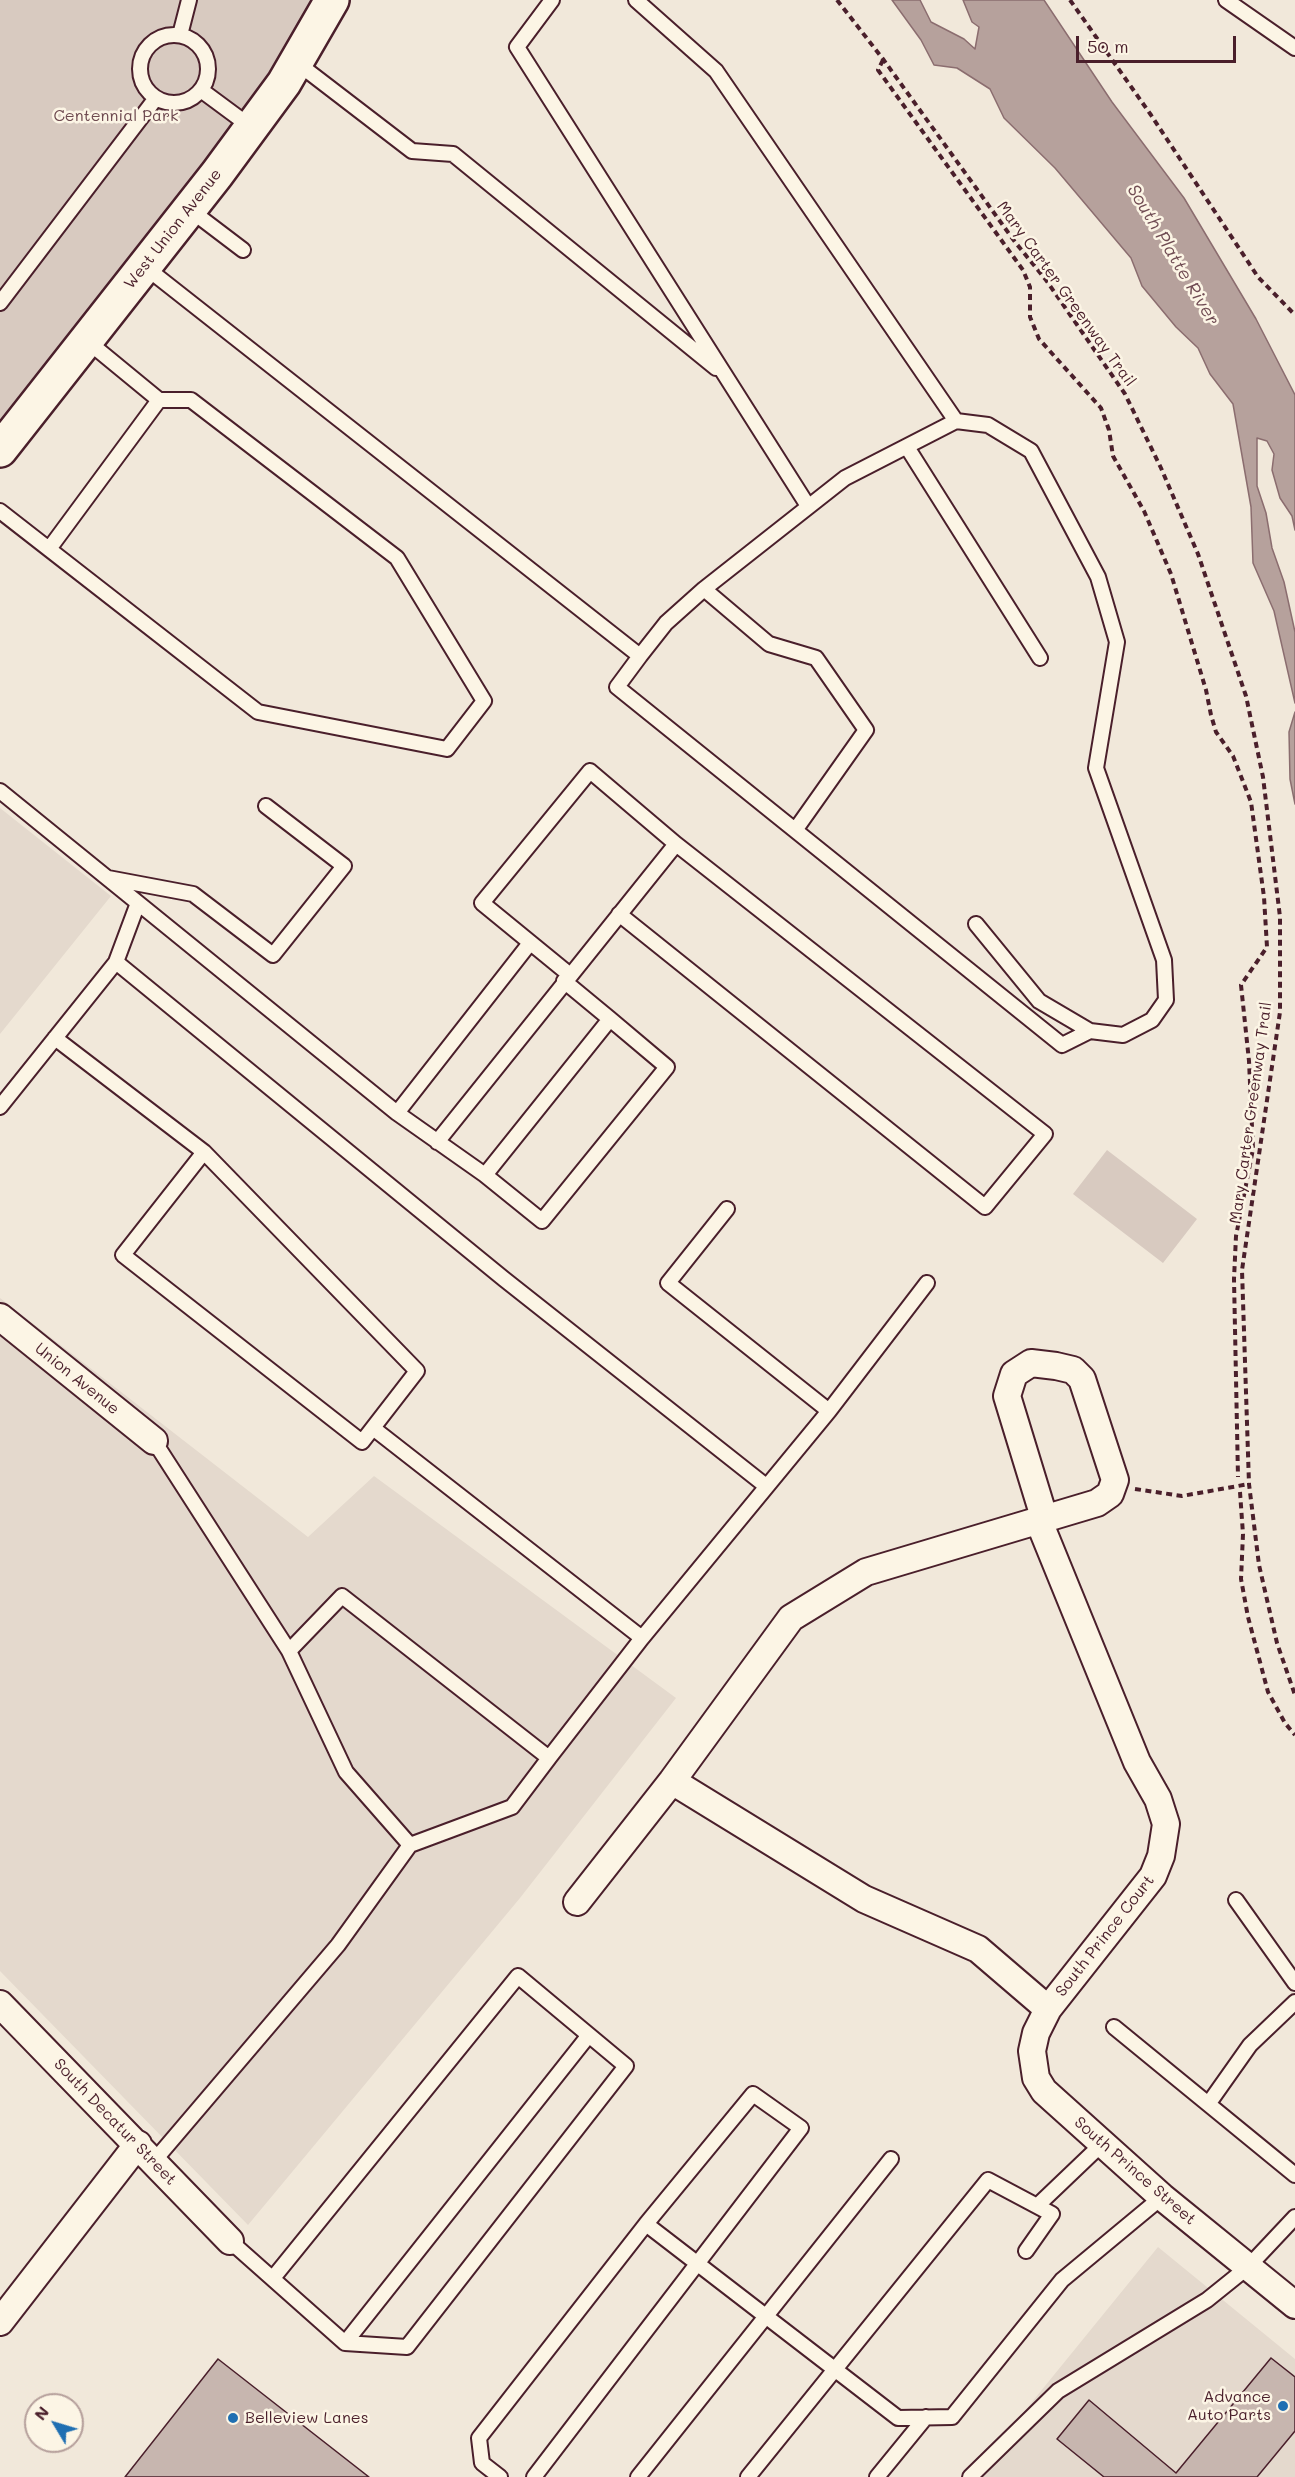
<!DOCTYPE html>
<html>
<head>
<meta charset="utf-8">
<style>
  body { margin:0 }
  #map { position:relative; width:1295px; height:2477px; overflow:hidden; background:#f1e8da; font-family:Mali,sans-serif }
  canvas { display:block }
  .north { position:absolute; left:24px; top:2393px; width:60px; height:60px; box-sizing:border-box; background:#fcf5e5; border:2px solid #b59f9b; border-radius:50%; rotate:308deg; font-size:16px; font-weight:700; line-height:24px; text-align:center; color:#4a1f2b }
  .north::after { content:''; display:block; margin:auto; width:21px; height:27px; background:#1f6fb2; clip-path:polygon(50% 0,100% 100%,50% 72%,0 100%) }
  .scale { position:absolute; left:1076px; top:36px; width:160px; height:27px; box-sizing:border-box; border:3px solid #4a1f2b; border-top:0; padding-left:8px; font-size:18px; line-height:21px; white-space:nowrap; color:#4a1f2b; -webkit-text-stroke:4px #fcf5e5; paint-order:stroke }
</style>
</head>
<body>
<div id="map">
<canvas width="1295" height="2477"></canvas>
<div class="north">N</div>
<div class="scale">50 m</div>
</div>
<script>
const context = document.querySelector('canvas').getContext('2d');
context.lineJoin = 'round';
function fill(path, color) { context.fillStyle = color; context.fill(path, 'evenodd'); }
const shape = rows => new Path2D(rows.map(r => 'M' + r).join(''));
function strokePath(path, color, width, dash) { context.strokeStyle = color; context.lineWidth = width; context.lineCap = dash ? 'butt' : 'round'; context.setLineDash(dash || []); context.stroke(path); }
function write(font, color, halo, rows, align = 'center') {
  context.font = font + ' Mali,sans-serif'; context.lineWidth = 5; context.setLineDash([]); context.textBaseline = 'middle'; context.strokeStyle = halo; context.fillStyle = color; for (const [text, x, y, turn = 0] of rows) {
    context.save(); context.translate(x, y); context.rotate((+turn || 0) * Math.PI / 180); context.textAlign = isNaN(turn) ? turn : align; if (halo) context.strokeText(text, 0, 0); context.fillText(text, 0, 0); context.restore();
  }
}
fill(shape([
  [0,808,111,896,0,1034],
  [0,1298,308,1537,374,1476,676,1698,520,1898,248,2225,0,1971],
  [1158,2247,1295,2359,1295,2477,971,2477]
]), '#e4d9cd');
fill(shape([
  [0,0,328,0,0,447],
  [1107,1150,1197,1219,1163,1263,1073,1194]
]), '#d8cac0');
const water = shape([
  [892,0,920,0,931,22,964,39,975,49,979,27,972,22,963,0,1044,0,1112,102,1184,198,1256,319,1295,395,1295,530,1292,516,1280,498,1272,470,1274,454,1267,441,1257,438,1257,486,1266,513,1272,548,1284,582,1295,632,1295,703,1274,611,1253,563,1251,507,1233,404,1210,374,1198,348,1176,327,1142,286,1131,258,1055,168,1004,118,990,89,957,68,934,65,921,40,892,0],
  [1295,712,1295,804,1290,779,1289,732,1295,712]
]);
fill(water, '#b6a19c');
strokePath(water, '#8b6d6f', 1.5);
const building = shape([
  [1271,2358,1295,2377,1295,2431,1257,2477,1104,2477,1057,2439,1089,2400,1176,2473,1271,2358],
  [218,2359,369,2477,125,2477,218,2359]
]);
fill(building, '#c7b6af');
strokePath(building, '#4a1f2b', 1.5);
const service = shape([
  [552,0,517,47,808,506],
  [636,0,716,71,956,421],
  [1226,0,1295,48],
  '140 69a34 34 0 1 1 68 0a34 34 0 1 1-68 0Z',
  [180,35,189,0],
  [296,62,412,151,453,154,716,368],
  [201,90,251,127],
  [189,209,243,250],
  [144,266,640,656,666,623,704,589,845,478,956,421,988,425,1031,451,1098,577,1117,642,1096,768,1164,960,1166,1000,1152,1020,1123,1035,1090,1031,1039,1001,976,924],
  [0,303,156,98],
  [907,447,1040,658],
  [0,511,258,712,447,749,484,701,397,558,191,400,159,400,86,340],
  [49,549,159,400],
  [704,589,769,644,816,658,866,730,796,829],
  [640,656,617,687,1062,1045,1090,1031],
  [0,791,397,1113,530,943],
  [108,878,193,894,273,955,344,866,266,806],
  [116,962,504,1279,766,1486],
  [570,975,482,903,590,771,676,844,1045,1134,985,1207,619,914],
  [564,981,610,1019,667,1067,542,1221,485,1175,610,1019],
  [55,1038,204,1152,417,1371,362,1442,123,1255,204,1152],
  [0,1107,116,962,138,903],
  [397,1113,485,1175],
  [437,1142,676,844],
  [727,1209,668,1283,829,1411],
  [373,1428,642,1638,829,1411,927,1283],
  [289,1651,342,1596,549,1758,512,1807,410,1845],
  [549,1758,642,1638],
  [1236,1900,1295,1983],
  [1114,2027,1295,2175],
  [1209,2103,1250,2045,1295,2002],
  [154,2161,338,1945,410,1845,346,1772,289,1651,154,1441],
  [1037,2206,1103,2143],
  [646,2224,898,2418,952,2417,1062,2280,1162,2197],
  [230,2241,345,2343,407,2347,626,2066,518,1976,273,2278],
  [345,2343,589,2035],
  [500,2477,482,2463,479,2438,646,2224,753,2094,801,2128,534,2477],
  [638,2477,891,2159],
  [748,2477,988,2180,1052,2214,1026,2251],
  [877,2477,926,2417],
  [970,2477,1058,2391,1207,2300,1248,2267,1295,2217]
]);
const minor = shape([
  [0,1317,154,1441],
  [1038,1519,1137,1762,1158,1799,1166,1824,1161,1856,1153,1876,1048,2009,1036,2033,1032,2051,1036,2078,1044,2091,1162,2197,1295,2305],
  [672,1781,864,1899,978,1949,1048,2009],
  [577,1902,672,1781,791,1618,866,1572,1097,1503,1110,1494,1115,1480,1082,1379,1073,1370,1056,1366,1031,1363,1014,1374,1007,1396,1044,1517],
  [0,2004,230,2241],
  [0,2322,138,2144]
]);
const tertiary = shape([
  [0,450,217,174,284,83,332,0]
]);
strokePath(service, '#4a1f2b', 18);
strokePath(minor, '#4a1f2b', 30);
strokePath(tertiary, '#4a1f2b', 38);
strokePath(shape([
  [837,0,883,59,1015,242,1046,280,1125,394,1161,468,1198,554,1246,696,1263,777,1280,917,1280,1012,1242,1270,1249,1484,1259,1565,1277,1643,1295,1695],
  [1070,0,1151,115,1258,277,1295,315],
  [883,60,878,70,1023,270,1030,287,1030,317,1039,339,1101,408,1109,430,1113,456,1144,511,1171,574,1206,690,1211,715,1216,732,1233,756,1251,802,1264,897,1267,947,1241,985,1249,1061,1253,1149,1236,1236,1234,1279,1238,1477],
  [1135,1489,1182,1496,1249,1484],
  [1240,1492,1243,1534,1241,1579,1248,1617,1268,1692,1285,1723,1295,1735]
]), '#4a1f2b', 4, [6, 4.5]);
strokePath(service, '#fcf5e5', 14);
strokePath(minor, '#fcf5e5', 26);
strokePath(tertiary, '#fcf5e5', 33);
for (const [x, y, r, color] of [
  [1283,2406,6,"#1f6fb2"],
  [233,2418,6,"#1f6fb2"]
]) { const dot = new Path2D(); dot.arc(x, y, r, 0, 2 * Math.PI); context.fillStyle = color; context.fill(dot); strokePath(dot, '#fcf5e5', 2); }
write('16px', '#6e4a50', '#fcf5e5', [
  ["Centennial Park",116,116]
]);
write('16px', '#4a1f2b', '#fcf5e5', [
  ["West Union Avenue",173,229,-52],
  ["Mary Carter Greenway Trail",1066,294,54],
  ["Mary Carter Greenway Trail",1251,1113,-82],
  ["Union Avenue",77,1379,39],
  ["South Prince Court",1105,1936,-52],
  ["South Decatur Street",115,2122,46],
  ["South Prince Street",1135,2171,41]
]);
write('16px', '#4a1f2b', '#fcf5e5', [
  ["Advance",1271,2397],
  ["Auto Parts",1271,2415],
  ["Belleview Lanes",245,2418,"left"]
], 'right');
write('italic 18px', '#704c53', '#fcf5e5', [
  ["South Platte River",1173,255,59]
]);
</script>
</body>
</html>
